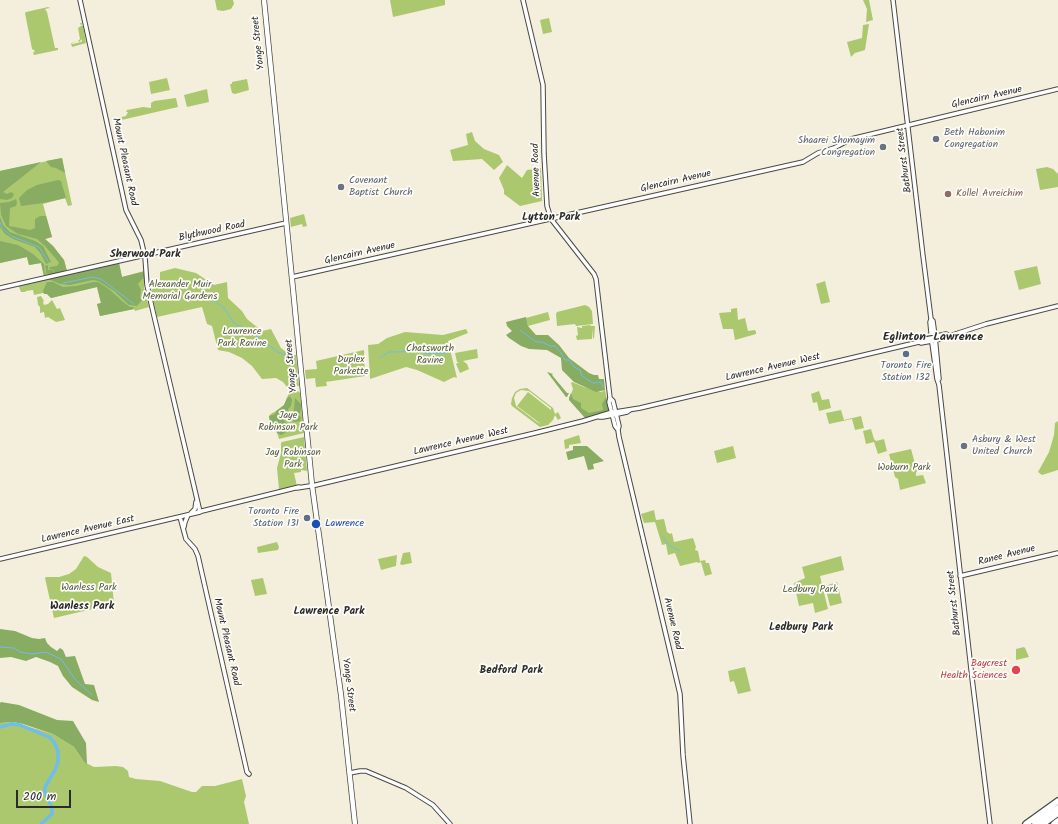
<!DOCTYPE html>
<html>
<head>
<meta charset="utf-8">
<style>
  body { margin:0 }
  #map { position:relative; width:1058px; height:824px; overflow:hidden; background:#f4efdc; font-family:Kalam,sans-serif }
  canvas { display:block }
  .scale { position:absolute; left:16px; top:790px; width:55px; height:18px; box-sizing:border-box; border:2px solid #2b2b2b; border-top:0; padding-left:5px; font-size:12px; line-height:14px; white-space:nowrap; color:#2b2b2b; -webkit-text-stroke:3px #fdfcf7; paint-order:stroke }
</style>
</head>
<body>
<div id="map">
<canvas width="1058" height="824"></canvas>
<div class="scale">200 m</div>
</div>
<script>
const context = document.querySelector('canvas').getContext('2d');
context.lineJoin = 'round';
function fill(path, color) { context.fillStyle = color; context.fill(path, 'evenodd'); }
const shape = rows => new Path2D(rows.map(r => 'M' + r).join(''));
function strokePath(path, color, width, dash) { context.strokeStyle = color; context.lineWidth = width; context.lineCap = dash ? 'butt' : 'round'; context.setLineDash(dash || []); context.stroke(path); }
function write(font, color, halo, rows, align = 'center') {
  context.font = font + ' Kalam,sans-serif'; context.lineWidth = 3.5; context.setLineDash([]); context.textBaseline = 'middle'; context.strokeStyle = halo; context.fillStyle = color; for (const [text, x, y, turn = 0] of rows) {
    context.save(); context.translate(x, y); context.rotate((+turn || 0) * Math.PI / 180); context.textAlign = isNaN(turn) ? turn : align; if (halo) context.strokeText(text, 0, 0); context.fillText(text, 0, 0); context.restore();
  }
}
fill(shape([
  [215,0,233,0,234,4,231,9,223,11,217,10],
  [390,0,445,0,445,5,393,17],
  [863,0,869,0,873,20,866,22,867,9],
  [48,7,50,8,45,9,47,12,55,48,58,48,58,50,34,55,33,53,35,51,32,49,25,13,26,12],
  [549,18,552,32,543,34,540,20],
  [80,23,82,23,81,26,83,26,86,43,72,47,71,43,72,43,77,41,71,44,73,44,81,42,82,41,82,39,79,42,78,41,80,39,78,28,81,26],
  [869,24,865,50,855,53,851,57,847,42,862,38,863,25],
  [167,78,170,90,151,94,149,82],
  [247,79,249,90,235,94,232,93,230,84,232,84,232,82],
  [207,89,209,102,187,107,184,95],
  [176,98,178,107,117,121,117,118,126,116,128,112,126,112,127,110,143,107,151,108,151,103,154,101],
  [472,132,475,141,484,149,499,155,503,162,494,170,482,159,453,161,450,150,468,145,466,134],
  [62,158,72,205,68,206,65,198,43,204,52,237,45,239,53,246,64,260,67,271,44,276,41,263,29,265,27,257,0,263,0,171],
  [507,165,522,178,527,170,541,168,542,201,520,206,504,194,504,190,499,178],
  [1047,167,1053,169,1058,174,1058,187,1040,190,1036,169],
  [304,214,307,226,303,227,302,224,291,227,290,218],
  [119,263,122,277,144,271,144,288,149,307,135,311,134,309,100,316,97,304,101,303,97,287,51,298,47,294,43,293,34,295,33,290,26,291,25,292,21,292,19,287,19,286],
  [1037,266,1041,284,1019,290,1014,271],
  [175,268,196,273,214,285,227,282,228,298,242,311,247,319,262,331,271,329,281,348,290,355,296,355,299,386,287,387,283,382,276,378,262,379,252,366,242,358,229,352,218,350,212,326,207,324,202,307,157,317,151,290,160,284,160,272],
  [825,281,830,302,821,304,816,284],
  [41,296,44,301,43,302,44,305,48,304,52,300,57,309,60,308,65,320,56,322,48,317,45,318,44,312,40,313,40,307,38,305,37,297],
  [585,305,589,307,592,311,593,324,576,326,575,324,557,326,556,314,557,312],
  [737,308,738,320,745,318,748,331,755,330,756,332,756,334,735,340,733,329,723,329,719,313,731,312,731,309],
  [548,312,550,320,528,326,526,318],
  [590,325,591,326,595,326,594,338,593,339,592,328,592,339,577,340,576,336,578,335,577,327,582,328,582,326],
  [466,329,468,333,448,341,457,378,454,377,444,382,417,370,406,367,370,379,368,345,378,344,387,338,405,332,443,335],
  [477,349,478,358,463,361,467,364,469,369,460,373,456,364,459,362,457,362,455,353],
  [364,350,365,376,326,382,327,386,316,387,315,378,306,379,305,370,317,369,316,361],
  [572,382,584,387,601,392,605,390,609,410,606,412,585,417,569,399,573,389,571,383],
  [527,388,553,408,555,414,558,412,561,418,558,420,555,415,553,420,548,425,540,427,512,406,511,404,512,398,515,392,520,389],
  [521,390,529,391,551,408,551,410,528,392,517,406,541,424,537,422,516,406,514,398,516,393],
  [298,391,300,393,304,433,279,439,276,429,270,422,269,416,272,413,279,410,284,405,289,393],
  [819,391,822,400,829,399,831,408,819,411,817,402,813,403,811,394],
  [841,410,844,420,861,416,864,428,855,430,852,419,829,424,826,413],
  [1058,421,1058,470,1042,475,1038,472,1049,452,1054,435,1055,423],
  [871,429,874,439,876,441,884,439,887,451,878,454,874,442,866,444,863,431],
  [579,435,581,443,569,445,569,448,565,449,564,440],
  [304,437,307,471,301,470,301,472,294,473,297,486,281,490,279,489,277,468,281,453,281,443,282,442],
  [733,446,736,458,717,463,714,451],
  [911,449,917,471,916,473,916,476,923,475,926,483,900,490,898,479,895,477,889,454],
  [654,510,656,520,664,519,667,532,670,534,672,533,674,542,693,538,696,547,695,550,698,551,700,561,705,560,706,563,709,563,712,574,705,576,701,562,698,563,697,562,680,566,675,553,668,555,666,544,662,545,655,522,644,523,641,514],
  [277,542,279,547,278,550,258,553,257,547],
  [410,552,412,563,402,565,400,564,403,553],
  [397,555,396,566,381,570,378,559],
  [84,556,87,557,98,567,111,573,114,604,54,618,45,578,46,577,59,577,69,574,76,569],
  [841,556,844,570,820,576,828,609,815,613,813,603,799,606,794,583,805,578,802,567],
  [263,578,267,594,255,596,251,580],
  [837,582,842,603,830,606,825,586],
  [1024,647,1025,648,1029,657,1016,660,1016,649],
  [745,667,751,691,738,694,734,681,730,682,728,671],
  [13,722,53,734,74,747,84,762,94,767,116,766,123,767,128,771,129,777,136,779,160,781,192,792,196,792,202,786,215,786,242,779,246,796,244,802,249,824,0,824,0,723]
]), '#abc86f');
fill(shape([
  [62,158,65,173,56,168,51,167,46,161],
  [41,162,3,192,7,194,11,192,14,194,12,198,7,200,0,199,0,171],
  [58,180,61,181,66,198,43,203,21,206,19,198,27,190,37,185],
  [16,199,17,203,16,206,10,208,9,226,30,230,35,228,35,219,40,216,46,216,52,237,45,239,53,246,64,260,67,271,46,275,49,273,45,274,46,271,45,266,48,265,48,270,53,270,54,273,54,270,49,269,50,267,57,266,59,263,56,259,45,246,37,239,18,234,6,226,1,215,0,203,9,202],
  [0,217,3,225,10,232,35,241,43,246,51,262,46,264,41,254,35,247,13,239,5,234,0,227],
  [0,241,18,245,33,254,44,264,45,276,44,276,41,263,29,265,27,257,0,263],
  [119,263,122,277,142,272,143,273,144,277,138,284,141,290,140,298,142,300,137,306,129,305,114,291,98,281,93,280,70,285,60,284,48,279],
  [47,282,53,282,63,287,76,286,93,282,98,282,109,289,122,301,130,307,133,307,134,309,100,316,97,304,101,303,97,287,51,298,47,294,44,294,43,291],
  [526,317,528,326,536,335,548,335,559,345,569,358,589,373,594,375,598,375,599,379,604,379,605,390,596,392,574,382,562,370,561,358,547,350,529,349,521,346,509,338,506,335,512,331,507,326,506,322],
  [547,372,553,374,552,375,567,393,569,393,567,397,566,397],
  [571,393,573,399,581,403,581,408,589,413,603,410,602,404,606,397,609,410,606,412,585,418,569,400,569,398],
  [290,396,292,400,291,406,288,409,289,414,284,415,283,419,287,424,285,433,281,435,277,433,270,422,269,416,275,414,276,411,284,405,287,398],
  [295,398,301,404,301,410,299,415,301,418,300,421,294,422,293,421],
  [573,446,587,446,604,461,593,464,594,469,588,470,584,456,568,460,566,452,573,450],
  [0,629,15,631,32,638,39,639,45,638,47,643,51,647,57,651,60,648,63,650,66,657,75,656,85,684,94,685,99,702,92,700,72,687,63,676,58,666,50,662,36,657,26,661,11,657,0,658],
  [1,702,19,705,57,720,73,721,86,743,87,764,84,762,74,747,53,734,23,724,13,722,0,723,0,703]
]), '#88ac62');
strokePath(shape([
  [0,222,2,228,11,236,39,247,49,263],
  [63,283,93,277,101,279,134,304],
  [201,296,215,301,224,308,234,323,256,336,278,352,292,357],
  [520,330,536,342,542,342,550,346,555,346,561,353,565,360,569,360,574,367,580,370,582,376,593,383,601,382,603,387],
  [380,358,389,352,395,352,414,351,430,354,446,353],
  [662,536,670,546,680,551],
  [0,647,14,648,20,652,32,654,46,652,61,659,75,679,92,695]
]), '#6ebee9', 1);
strokePath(shape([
  [0,727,12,724,20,725,49,737,54,742,58,751,58,762,55,770,45,787,45,792,52,808,52,814,41,824]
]), '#6ebee9', 3.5);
const secondary = shape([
  [80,0,126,210,141,240,145,257,147,285,151,303,200,512],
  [523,0,543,85,544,154,547,206,551,219,594,274,596,279,610,398,609,402,615,426,618,430],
  [893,0,923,256,931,319,933,321,935,336,939,379,938,380],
  [292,277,803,162,818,153,834,148,851,139,1058,89],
  [0,288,286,223],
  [931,319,930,322,932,343,937,379,939,385,972,678,990,824],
  [920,342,937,336,946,334,948,335],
  [610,398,613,401,619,426,618,430,619,437,680,694,683,755,690,824],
  [599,417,603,417,618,414,627,412,630,410],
  [297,488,316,485,535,433,583,421,609,413,640,408,919,342,921,343,937,340,986,324,1058,306],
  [198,512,299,487],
  [191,513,195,509,196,502],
  [180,517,186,539,195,549,198,556,247,772,249,774],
  [184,527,185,522,188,515],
  [0,559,200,512],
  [960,576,1058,553],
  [350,773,360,771,366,771,406,788,433,805,450,824]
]);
const primary = shape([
  [264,0,293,289,312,485,341,695,355,824]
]);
const highway = shape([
  [1026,824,1058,801],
  [1035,824,1058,808],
  [1043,824,1058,813],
  [1054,824,1058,821]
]);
strokePath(secondary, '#494846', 5.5);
strokePath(primary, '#494846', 6);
strokePath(highway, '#494846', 8);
strokePath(secondary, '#fff', 3.5);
strokePath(primary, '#fff', 4.5);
strokePath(highway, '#fff', 5.5);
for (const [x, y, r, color] of [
  [936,139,4,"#6b7280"],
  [883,147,4,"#6b7280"],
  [341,187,4,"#6b7280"],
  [948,194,4,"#8d6e63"],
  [906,354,4,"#5c6f8a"],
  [964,446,4,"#6b7280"],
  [307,518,4,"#5c6f8a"],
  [316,524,5,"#1a4fb4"],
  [1016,670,5,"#e0444e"]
]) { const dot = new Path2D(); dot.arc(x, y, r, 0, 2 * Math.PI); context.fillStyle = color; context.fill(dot); strokePath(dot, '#fdfcf7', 1.5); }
write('10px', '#2b2b2b', '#fdfcf7', [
  ["Yonge Street",259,43,-96],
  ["Glencairn Avenue",987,98,-13],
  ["Bathurst Street",905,160,-97],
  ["Mount Pleasant Road",124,162,78],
  ["Avenue Road",537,170,-92],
  ["Glencairn Avenue",676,182,-13],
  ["Blythwood Road",212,232,-12],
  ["Glencairn Avenue",360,254,-13],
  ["Yonge Street",292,366,-95],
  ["Lawrence Avenue West",773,368,-13],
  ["Lawrence Avenue West",461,442,-13],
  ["Lawrence Avenue East",88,530,-13],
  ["Ranee Avenue",1007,556,-14],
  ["Bathurst Street",955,603,-96],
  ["Avenue Road",672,624,77],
  ["Mount Pleasant Road",226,642,77],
  ["Yonge Street",348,685,83]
]);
write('10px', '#5b616d', '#fdfcf7', [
  ["Beth Habonim",944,133],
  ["Congregation",944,145],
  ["Shaarei Shomayim",875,141,"right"],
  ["Congregation",875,153,"right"],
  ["Covenant",349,181],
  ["Baptist Church",349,193],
  ["Asbury & West",972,440],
  ["United Church",972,452]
], 'left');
write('10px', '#785e54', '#fdfcf7', [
  ["Kollel Avreichim",956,194]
], 'left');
write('10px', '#515a3f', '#fdfcf7', [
  ["Alexander Muir",180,285],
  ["Memorial Gardens",180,297],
  ["Lawrence",242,332],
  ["Park Ravine",242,344],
  ["Chatsworth",430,349],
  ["Ravine",430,361],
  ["Duplex",351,360],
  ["Parkette",351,372],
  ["Jaye",288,416],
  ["Robinson Park",288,428],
  ["Jay Robinson",293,453],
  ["Park",293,465],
  ["Woburn Park",904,468],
  ["Wanless Park",89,588],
  ["Ledbury Park",810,590]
]);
write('10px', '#4e5e75', '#fdfcf7', [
  ["Toronto Fire",906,366],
  ["Station 132",906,378],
  ["Toronto Fire",299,512,"right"],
  ["Station 131",299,524,"right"]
]);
write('10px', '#164399', '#fdfcf7', [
  ["Lawrence",325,524]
], 'left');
write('10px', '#be3a42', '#fdfcf7', [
  ["Baycrest",1007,664],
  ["Health Sciences",1007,676]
], 'right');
write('bold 11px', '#2b2b2b', '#fdfcf7', [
  ["Lytton Park",551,218],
  ["Sherwood Park",145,255],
  ["Wanless Park",82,607],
  ["Lawrence Park",329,612],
  ["Ledbury Park",801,628],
  ["Bedford Park",511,671]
]);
write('bold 12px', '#2b2b2b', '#fdfcf7', [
  ["Eglinton–Lawrence",933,338]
]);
</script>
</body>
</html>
